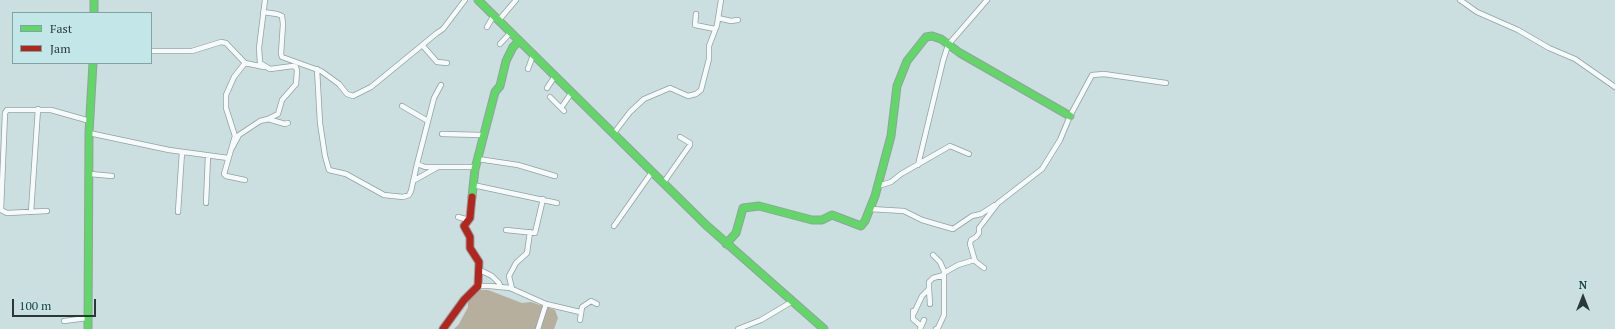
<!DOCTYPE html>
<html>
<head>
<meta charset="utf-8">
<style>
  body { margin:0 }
  #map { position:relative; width:1615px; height:329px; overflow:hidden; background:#cbdfe0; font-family:"PT Serif",serif }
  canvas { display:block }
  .legend { position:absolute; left:12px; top:12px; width:140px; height:52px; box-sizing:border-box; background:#c3e7e8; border:1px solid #86a1a2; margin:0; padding:5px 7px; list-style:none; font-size:12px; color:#2a3838 }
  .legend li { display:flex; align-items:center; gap:8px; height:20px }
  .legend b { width:20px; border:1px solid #86a1a2 }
  .north { position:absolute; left:1563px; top:277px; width:40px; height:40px; -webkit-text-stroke:3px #c3e7e8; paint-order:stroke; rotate:0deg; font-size:11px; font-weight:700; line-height:16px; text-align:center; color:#2a3838 }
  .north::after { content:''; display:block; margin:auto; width:14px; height:18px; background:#2a3838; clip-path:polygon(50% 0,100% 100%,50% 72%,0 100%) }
  .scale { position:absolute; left:12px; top:299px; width:84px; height:18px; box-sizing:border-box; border:2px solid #2a3838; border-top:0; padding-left:5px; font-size:12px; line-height:14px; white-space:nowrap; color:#2a3838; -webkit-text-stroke:3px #c3e7e8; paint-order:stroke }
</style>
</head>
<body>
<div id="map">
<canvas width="1615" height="329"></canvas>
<ul class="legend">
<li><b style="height:5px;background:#63d668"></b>Fast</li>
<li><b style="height:5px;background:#b3261e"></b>Jam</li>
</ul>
<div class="north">N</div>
<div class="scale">100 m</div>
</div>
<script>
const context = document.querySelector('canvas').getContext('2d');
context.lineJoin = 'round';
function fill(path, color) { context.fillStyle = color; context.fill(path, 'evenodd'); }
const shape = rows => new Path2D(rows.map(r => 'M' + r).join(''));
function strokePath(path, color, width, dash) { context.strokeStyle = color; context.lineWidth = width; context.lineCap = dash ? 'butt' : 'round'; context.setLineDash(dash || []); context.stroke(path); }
fill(shape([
  [480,290,488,290,522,303,531,302,555,310,558,318,554,329,454,329,459,324,468,307,468,301]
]), '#b7af9d');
const street = shape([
  [265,0,259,48,260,63,270,69,293,66,296,67,297,71,296,84,282,100,278,114,266,120],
  [1460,0,1477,12,1518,30,1549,48,1575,59,1615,87],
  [263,12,277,14,282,16,283,24,281,54,282,57,321,71,339,84,347,94,353,96,371,87,437,33,443,29,465,0],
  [696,14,695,25,715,29],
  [718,18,731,21,738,20],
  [499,20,516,0],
  [487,27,494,15],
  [500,44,511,32],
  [423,46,437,62,447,63],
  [151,51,192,51,221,42,226,43,245,63,264,67],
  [245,63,234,77,226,95,226,108,235,136,224,174,226,176,245,180],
  [317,69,320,123,325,156,329,170,346,174,384,195,403,197,409,195,411,191,417,164],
  [528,69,533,55],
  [441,85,434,98,417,164,425,167,476,167],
  [547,88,555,76],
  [550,97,564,111],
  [402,106,428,121],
  [561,108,572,92],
  [89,133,169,150,228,158],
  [614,133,630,112,644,99,670,88,688,96,696,94,701,90,709,59,709,46,717,25,721,0],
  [442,134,482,135],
  [232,148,239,135,260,121,268,119,285,124,288,123],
  [478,159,518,165,555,176],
  [918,165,943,61,948,45,987,0],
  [90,174,112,176],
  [413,181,438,167],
  [664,182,690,145,690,143,680,137],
  [473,185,557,203],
  [878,186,891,182,901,174,950,146,969,154],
  [206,203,208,156],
  [870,209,904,211,922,220,953,229,972,216,981,214,995,205],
  [47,211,7,213,1,210,5,113,7,110,51,110,90,121],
  [31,212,38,109],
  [178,212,182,152],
  [458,217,469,220],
  [614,226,652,172],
  [506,230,535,233,543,199],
  [933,255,940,262,944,271,944,315,938,328,936,329],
  [975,261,970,244,971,240,976,237,979,233,979,228,998,203,1042,169,1060,140,1070,116,1092,75,1104,74,1166,83],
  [480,270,492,276,499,283,500,286],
  [944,273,958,265,971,261,975,261,984,268],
  [478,286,490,286,510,288,546,304,580,312],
  [512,289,509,276,516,263,527,253,530,232],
  [929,289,930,304],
  [913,311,913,319,921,326],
  [914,313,922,296,929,289,929,282,933,278,944,275],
  [580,320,582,307,591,301,597,304],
  [64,321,87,318],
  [538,329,546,304],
  [738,329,761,320,793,301],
  [920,329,924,320]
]);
const fast = shape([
  [94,0,94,13],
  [478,0,706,225,824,329],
  [472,197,475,169,495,92,500,86,506,61,513,47,519,41],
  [726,244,736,233,743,208,759,206,812,220,822,220,832,215,861,226,865,221,875,196,891,136,897,86,907,61,926,37,932,36,941,39,960,53,1070,116],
  [88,329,89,133,93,63]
]);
const jam = shape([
  [443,329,464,300,478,286,479,262,470,248,470,237,464,226,470,218,472,197]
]);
strokePath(street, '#91a1a1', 6);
strokePath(fast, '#91a1a1', 9);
strokePath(jam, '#91a1a1', 9);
strokePath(street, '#f7fafa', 4.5);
strokePath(fast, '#63d668', 7);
strokePath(jam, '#b3261e', 7);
</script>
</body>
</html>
